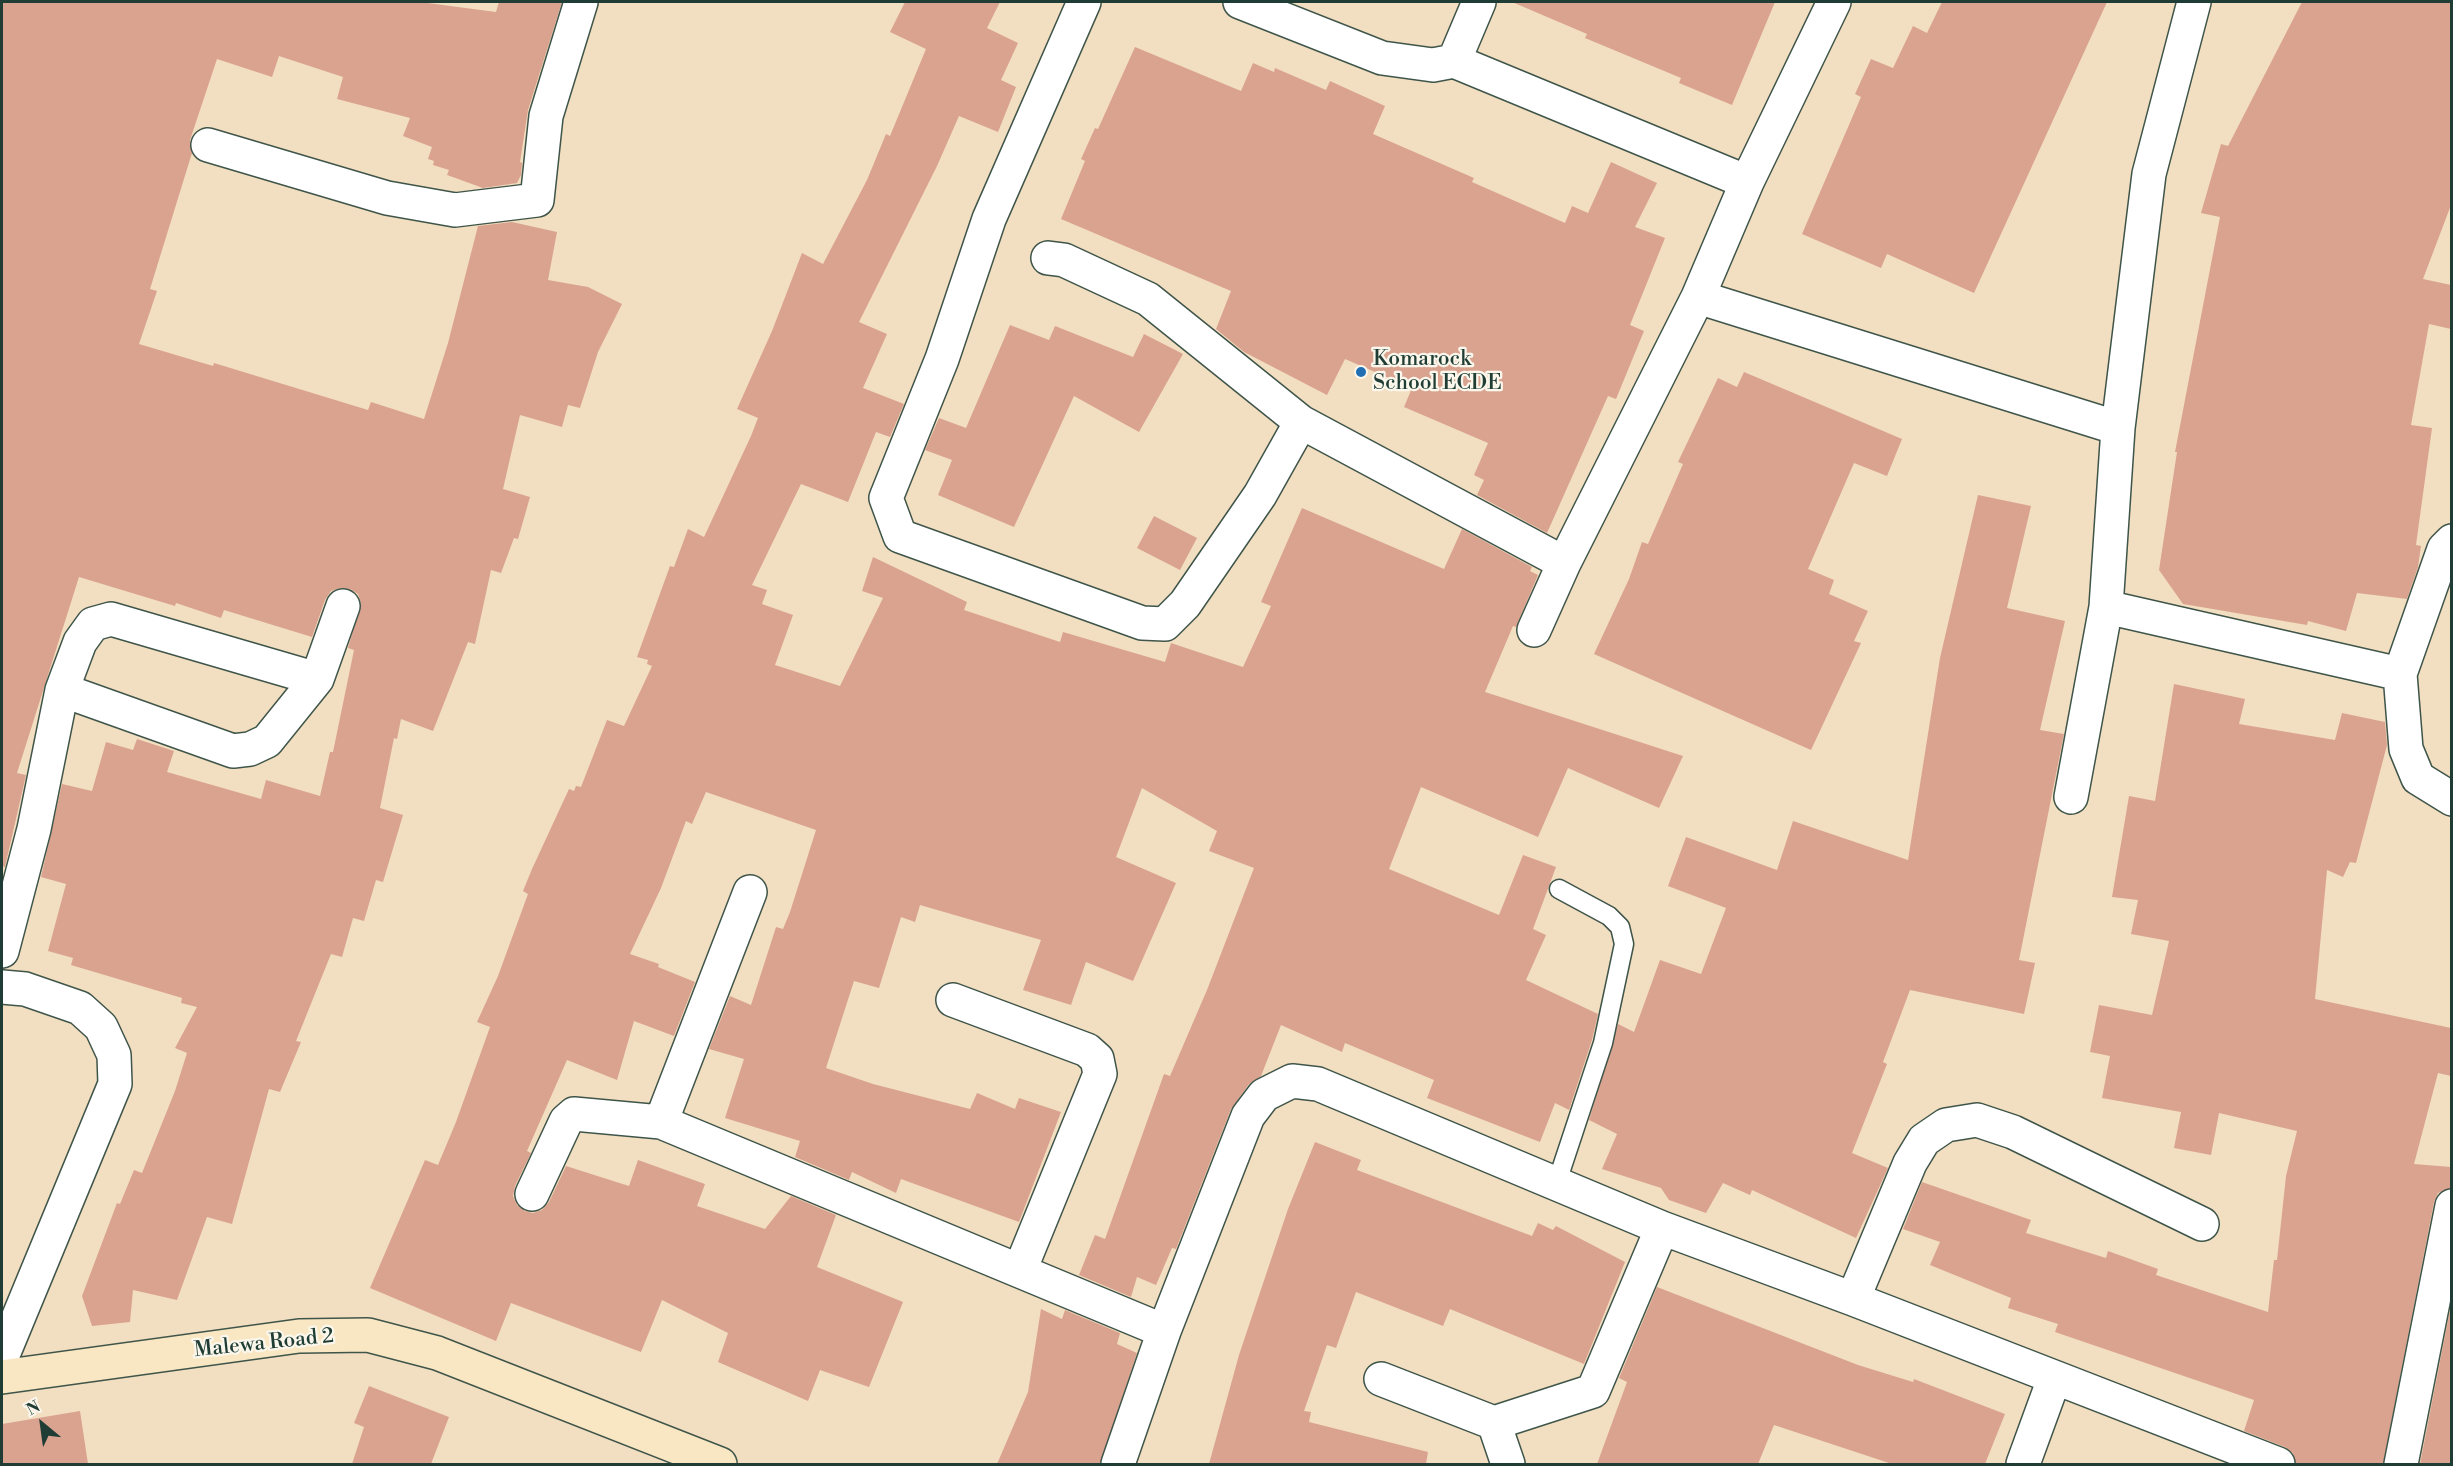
<!DOCTYPE html>
<html>
<head>
<meta charset="utf-8">
<style>
  body { margin:0 }
  #map { position:relative; width:2453px; height:1466px; overflow:hidden; background:#f2dec1; font-family:"Libre Bodoni",serif }
  canvas { display:block }
  .frame { position:absolute; inset:0; border:3px solid #1f3d34; pointer-events:none }
  .north { position:absolute; left:12px; top:1394px; width:60px; height:60px; -webkit-text-stroke:4px #fbf7ec; paint-order:stroke; rotate:331deg; font-size:16px; font-weight:700; line-height:24px; text-align:center; color:#1f3d34 }
  .north::after { content:''; display:block; margin:auto; width:21px; height:27px; background:#1f3d34; clip-path:polygon(50% 0,100% 100%,50% 72%,0 100%) }
</style>
</head>
<body>
<div id="map">
<canvas width="2453" height="1466"></canvas>
<div class="frame"></div>
<div class="north">N</div>
</div>
<script>
const context = document.querySelector('canvas').getContext('2d');
context.lineJoin = 'round';
function fill(path, color) { context.fillStyle = color; context.fill(path, 'evenodd'); }
const shape = rows => new Path2D(rows.map(r => 'M' + r).join(''));
function strokePath(path, color, width, dash) { context.strokeStyle = color; context.lineWidth = width; context.lineCap = dash ? 'butt' : 'round'; context.setLineDash(dash || []); context.stroke(path); }
function write(font, color, halo, rows, align = 'center') {
  context.font = font + ' "Libre Bodoni",serif'; context.lineWidth = 4.5; context.setLineDash([]); context.textBaseline = 'middle'; context.strokeStyle = halo; context.fillStyle = color; for (const [text, x, y, turn = 0] of rows) {
    context.save(); context.translate(x, y); context.rotate((+turn || 0) * Math.PI / 180); context.textAlign = isNaN(turn) ? turn : align; if (halo) context.strokeText(text, 0, 0); context.fillText(text, 0, 0); context.restore();
  }
}
fill(shape([
  [2,2,420,2,496,12,499,2,562,2,528,110,520,162,522,163,521,175,517,183,483,188,447,175,449,170,433,165,434,161,428,159,432,147,403,136,410,118,337,99,343,77,279,56,272,77,217,59,190,140,192,153,150,289,157,291,139,344,213,366,214,363,368,410,371,402,424,419,448,343,478,226,512,222,557,232,548,280,588,287,622,304,598,352,580,408,568,405,562,427,520,415,503,489,530,497,518,539,514,538,501,573,491,570,475,644,468,642,433,731,401,719,397,739,394,738,380,808,403,815,383,882,376,880,364,921,353,918,342,957,331,954,296,1041,301,1042,280,1092,269,1089,232,1224,207,1217,177,1300,133,1290,130,1322,92,1326,82,1296,117,1203,120,1204,134,1170,142,1173,175,1091,187,1053,175,1048,197,1007,181,1003,182,998,71,965,73,958,48,951,66,884,41,877,62,784,92,791,106,742,133,750,137,739,174,751,167,772,261,799,266,780,320,796,330,752,333,752,354,650,348,648,361,603,358,594,350,589,340,588,331,591,325,600,312,637,224,610,221,618,176,603,175,606,79,577,17,773,26,775,5,867,2,866],
  [905,2,1000,2,987,28,1018,43,1001,80,1016,87,998,132,959,116,937,166,859,322,887,334,863,388,904,404,890,437,876,432,848,502,801,484,752,585,767,590,762,604,793,615,775,665,840,686,883,598,862,591,873,557,967,602,964,610,1060,642,1063,632,1165,662,1171,643,1243,667,1271,606,1261,602,1302,508,1444,569,1462,529,1532,567,1530,571,1538,575,1516,627,1513,626,1485,692,1683,756,1659,808,1568,768,1538,837,1421,787,1389,869,1499,915,1523,855,1556,867,1533,929,1546,935,1526,980,1598,1014,1592,1040,1569,1110,1555,1103,1540,1142,1427,1098,1434,1080,1345,1043,1342,1052,1281,1025,1261,1076,1249,1084,1231,1109,1176,1249,1172,1248,1156,1285,1137,1277,1131,1297,1079,1275,1095,1235,1105,1239,1164,1074,1170,1076,1207,990,1254,868,1209,851,1217,831,1142,788,1116,857,1176,883,1133,981,1086,962,1071,1005,1023,990,1041,940,920,905,915,922,901,917,879,988,854,981,826,1068,873,1084,970,1109,977,1093,1015,1109,1019,1098,1061,1112,1019,1222,901,1179,896,1193,852,1172,849,1180,795,1157,800,1141,725,1118,744,1059,709,1049,730,996,751,1005,776,927,783,929,790,912,816,830,706,792,692,824,686,821,661,888,630,954,659,964,658,967,695,982,674,1036,634,1021,617,1080,567,1060,527,1151,531,1153,515,1186,513,1196,517,1205,525,1211,533,1213,542,1210,549,1202,566,1166,629,1186,638,1160,705,1184,697,1206,765,1229,791,1196,836,1215,817,1267,903,1302,869,1387,820,1370,808,1401,718,1362,728,1333,662,1300,641,1352,511,1303,496,1341,370,1288,425,1160,438,1165,456,1122,490,1027,477,1022,498,976,528,894,523,891,532,869,569,789,574,791,576,786,581,787,607,720,624,726,652,666,647,664,648,660,637,657,670,566,674,567,688,529,704,537,751,436,758,418,737,409,772,331,802,253,823,264,867,180,886,134,890,136,926,49,890,32],
  [1512,2,1775,2,1732,105,1679,83,1681,78,1585,38,1587,34],
  [1942,2,2107,2,1974,293,1887,254,1881,268,1802,234,1861,97,1855,94,1871,59,1893,68,1913,26,1927,33],
  [2302,2,2451,2,2451,205,2423,279,2451,285,2451,329,2429,324,2411,425,2432,428,2416,545,2421,546,2418,567,2407,599,2357,593,2346,631,2308,621,2307,625,2183,604,2159,570,2177,452,2175,452,2220,217,2201,213,2221,144,2228,146],
  [1135,47,1241,91,1253,63,1274,72,1275,68,1326,90,1330,81,1385,106,1373,134,1474,178,1472,182,1565,223,1572,206,1588,213,1611,162,1657,183,1635,227,1665,238,1630,325,1644,331,1616,399,1608,396,1547,533,1477,495,1484,480,1474,475,1488,443,1404,407,1412,388,1345,359,1327,395,1244,352,1216,329,1231,291,1061,219,1085,161,1081,159,1095,128,1098,129],
  [1010,325,1049,340,1055,326,1133,357,1144,334,1183,354,1139,432,1074,396,1014,527,938,495,952,460,925,450,939,418,966,428],
  [1744,372,1902,439,1887,476,1854,463,1808,569,1834,580,1829,594,1868,611,1854,641,1861,643,1811,750,1594,654,1629,579,1642,542,1648,544,1683,464,1678,462,1718,378,1737,387],
  [1978,495,2031,506,2007,608,2065,621,2040,730,2064,734,2019,960,2035,963,2024,1014,1910,990,1883,1062,1887,1064,1852,1153,1888,1168,1856,1238,1752,1190,1750,1195,1723,1183,1706,1213,1669,1200,1661,1188,1602,1169,1617,1134,1589,1120,1618,1024,1634,1032,1660,960,1701,974,1726,908,1668,886,1686,837,1777,870,1793,821,1908,860,1940,658],
  [1154,516,1197,538,1180,570,1137,548],
  [2174,684,2245,699,2239,724,2335,740,2342,713,2385,722,2387,745,2356,863,2350,862,2343,877,2327,870,2315,999,2451,1028,2451,1076,2438,1073,2414,1164,2451,1167,2451,1188,2438,1193,2434,1202,2383,1464,2296,1464,2293,1453,2285,1447,2244,1431,2254,1400,2055,1332,2058,1324,2008,1308,2011,1298,1930,1265,1940,1242,1903,1229,1922,1182,2031,1220,2026,1233,2106,1258,2108,1251,2158,1269,2156,1275,2268,1312,2274,1260,2277,1260,2286,1176,2297,1131,2219,1113,2211,1155,2174,1148,2181,1112,2102,1098,2110,1056,2090,1052,2099,1005,2152,1015,2169,941,2131,934,2138,900,2112,897,2129,796,2155,801],
  [1315,1142,1361,1160,1357,1170,1532,1236,1538,1223,1553,1230,1556,1226,1625,1262,1584,1364,1450,1309,1443,1326,1356,1292,1336,1348,1327,1345,1304,1411,1311,1412,1309,1422,1428,1452,1426,1464,1209,1464,1239,1355,1288,1209],
  [1657,1287,1858,1365,1913,1382,1914,1379,2005,1414,1985,1464,1892,1464,1774,1425,1758,1464,1597,1464,1627,1382,1619,1378],
  [2451,1305,2451,1464,2420,1464],
  [1041,1309,1062,1319,1065,1310,1120,1333,1117,1344,1137,1353,1100,1464,997,1464,1028,1392],
  [369,1386,449,1417,431,1464,352,1464,364,1427,354,1423],
  [80,1411,88,1464,2,1464,2,1424]
]), '#daa390');
const lane = shape([
  [1556,1185,1603,1043,1624,944,1620,927,1609,916,1559,889]
]);
const street = shape([
  [1084,2,989,219,942,359,886,498,900,536,1142,623,1165,624,1185,604,1260,495,1301,422],
  [1240,2,1382,58,1433,65,1454,61,1479,2],
  [1454,61,1747,182],
  [208,145,387,198,455,210,537,200,546,116,581,2],
  [1048,258,1064,260,1148,299,1301,422,1564,563],
  [1698,297,2118,428],
  [2452,541,2444,549,2400,674,2406,749,2418,778,2452,799],
  [2106,607,2400,674],
  [1534,630,1564,563,1698,297,1747,182,1834,2],
  [62,690,233,751,250,749,267,741,317,679,343,606],
  [2071,797,2106,607,2118,428,2149,174,2194,2],
  [2,951,34,829,62,690,80,642,93,624,111,619,317,679],
  [2,987,25,989,80,1008,101,1027,114,1055,115,1084,2,1357],
  [953,1000,1087,1050,1097,1059,1100,1074,1020,1270],
  [661,1122,750,892],
  [532,1194,566,1121,574,1114,661,1122,1164,1331],
  [1853,1299,1910,1163,1924,1140,1946,1125,1977,1120,2013,1132,2202,1224],
  [1381,1379,1494,1423,1593,1391,1662,1228],
  [1494,1423,1508,1464],
  [1118,1464,1164,1331,1248,1116,1264,1095,1292,1081,1318,1084,1662,1228,1853,1299,2278,1464],
  [2023,1464,2054,1379],
  [2401,1464,2452,1206]
]);
const secondary = shape([
  [2,1377,299,1336,368,1335,437,1353,720,1464]
]);
strokePath(lane, '#3f5549', 21);
strokePath(street, '#3f5549', 36);
strokePath(secondary, '#3f5549', 36);
strokePath(lane, '#fff', 18);
strokePath(street, '#fff', 33);
strokePath(secondary, '#f9e7c3', 33);
for (const [x, y, r, color] of [
  [1361,372,6,"#1f6fb2"]
]) { const dot = new Path2D(); dot.arc(x, y, r, 0, 2 * Math.PI); context.fillStyle = color; context.fill(dot); strokePath(dot, '#fbf7ec', 2); }
write('21px', '#1f3d34', '#fbf7ec', [
  ["Komarock",1373,360],
  ["School ECDE",1373,384]
], 'left');
write('21px', '#1f3d34', '#fbf7ec', [
  ["Malewa Road 2",264,1344,-6]
]);
</script>
</body>
</html>
